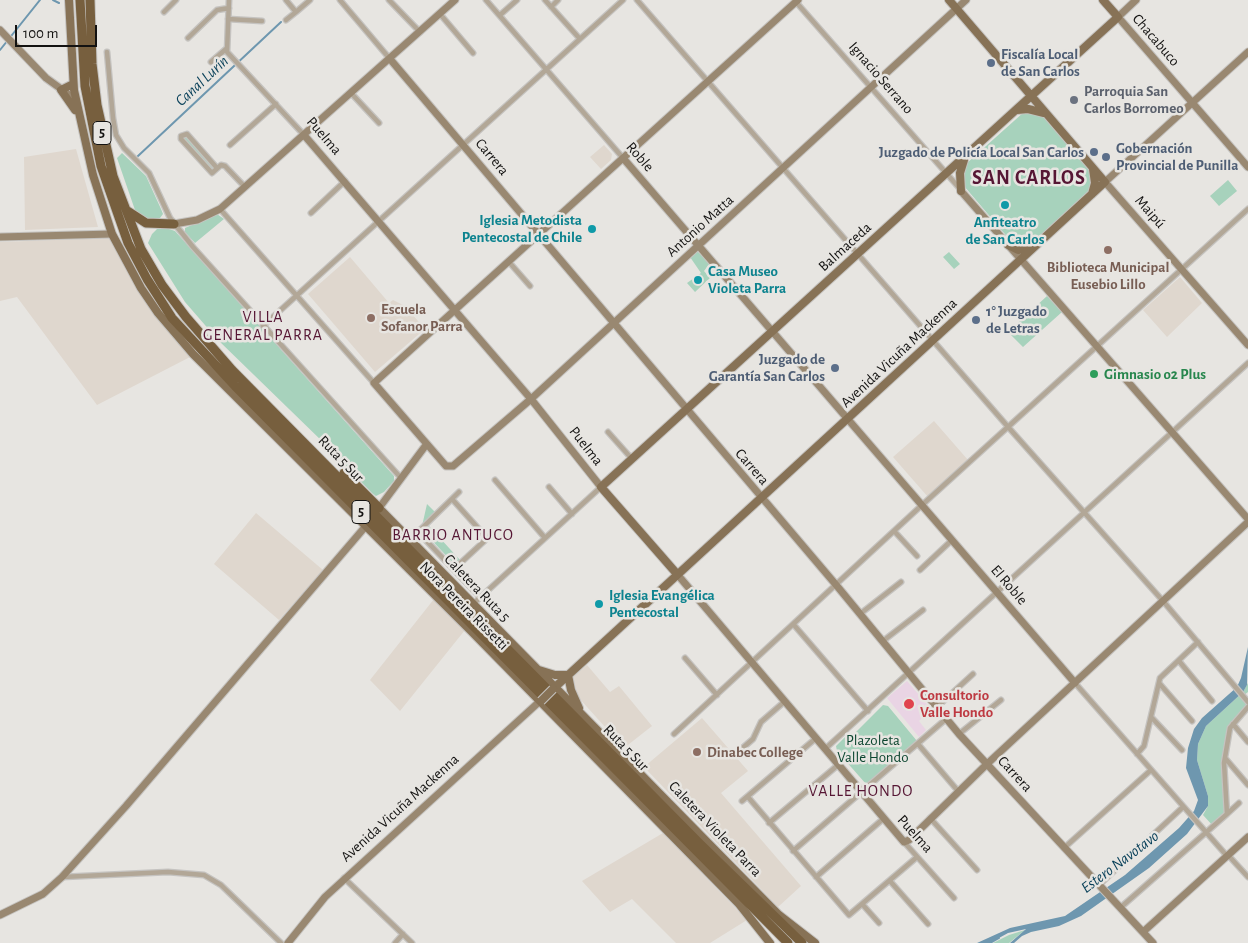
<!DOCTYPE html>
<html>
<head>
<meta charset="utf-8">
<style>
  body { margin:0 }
  #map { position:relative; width:1248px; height:943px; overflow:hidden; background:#e7e5e1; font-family:"Alegreya Sans",sans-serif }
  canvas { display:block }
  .scale { position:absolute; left:15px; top:25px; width:82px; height:22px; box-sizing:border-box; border:2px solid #131211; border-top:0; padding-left:6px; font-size:15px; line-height:18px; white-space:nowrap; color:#131211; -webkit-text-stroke:4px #e7e5e1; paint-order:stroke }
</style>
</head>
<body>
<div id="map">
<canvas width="1248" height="943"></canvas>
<div class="scale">100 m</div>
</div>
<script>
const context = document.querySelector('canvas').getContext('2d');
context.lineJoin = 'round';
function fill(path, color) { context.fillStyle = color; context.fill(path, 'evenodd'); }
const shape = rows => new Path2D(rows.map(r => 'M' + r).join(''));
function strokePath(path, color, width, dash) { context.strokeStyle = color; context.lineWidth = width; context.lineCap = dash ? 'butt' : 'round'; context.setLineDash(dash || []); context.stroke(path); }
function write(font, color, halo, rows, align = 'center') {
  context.font = font + ' "Alegreya Sans",sans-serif'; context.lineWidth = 5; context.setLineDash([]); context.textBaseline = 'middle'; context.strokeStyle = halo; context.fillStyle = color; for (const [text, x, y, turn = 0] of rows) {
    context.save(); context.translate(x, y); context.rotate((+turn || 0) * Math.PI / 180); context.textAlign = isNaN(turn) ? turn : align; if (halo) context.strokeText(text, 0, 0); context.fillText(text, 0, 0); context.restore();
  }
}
fill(shape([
  [604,145,612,154,611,160,601,169,590,157],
  [76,149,98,227,25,230,24,157],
  [109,238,148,305,192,356,97,405,17,297,0,301,0,242],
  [350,257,389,303,393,300,405,306,425,329,375,372,308,294],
  [1180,277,1202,303,1167,337,1143,310],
  [934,421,968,460,928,497,893,457],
  [256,513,323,570,279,620,214,564],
  [434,599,465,630,400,711,370,680],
  [587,665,610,692,619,686,652,726,624,748,578,697,573,677],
  [702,718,748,771,721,793,801,886,778,907,644,767],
  [663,833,689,860,747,920,710,943,676,943,632,899,610,912,582,881]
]), '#dfd7ce');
fill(shape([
  [907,681,932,710,919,721,926,730,919,737,887,698]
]), '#e9d4e4');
fill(shape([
  [1024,112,1042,114,1093,174,1091,192,1032,245,1020,246,1010,240,964,186,962,177,967,163],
  [185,134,217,167,212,172,181,136],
  [122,153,146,176,161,209,163,214,160,218,146,219,135,210,117,158],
  [1228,180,1237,191,1219,206,1210,196],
  [217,214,224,219,195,243,185,232,185,228],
  [166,228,175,231,394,476,394,481,384,492,376,496,372,493,325,444,218,340,185,302,148,243,152,234,157,229],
  [697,251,710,263,704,271,710,278,695,292,687,283,701,273,690,257],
  [949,252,960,264,954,269,943,257],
  [1047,296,1062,312,1023,347,1008,332],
  [427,504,435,512,422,526],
  [429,526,460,560,455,565,423,531],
  [1248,683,1248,692,1243,696,1248,705,1230,728,1223,762,1226,814,1213,826,1203,815,1208,806,1208,796,1197,760,1198,744,1206,726,1243,692],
  [883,705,888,706,917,741,866,784,837,751,836,746,847,735,852,736],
  [1025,930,1009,943,993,943,1009,935]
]), '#a7d2bc');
fill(shape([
  [1248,647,1247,685,1243,692,1206,726,1198,744,1197,760,1208,796,1208,806,1187,834,1149,868,1081,916,1059,926,1031,932,1022,936,1014,943,1010,943,1026,929,1008,933,990,943,977,943,1010,928,1065,916,1125,875,1179,828,1194,811,1198,800,1186,768,1188,748,1194,729,1202,718,1237,687,1241,678]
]), '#6e97af');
strokePath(shape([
  [53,0,59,3],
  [0,50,40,0],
  [138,156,281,22],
  [990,943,999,938]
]), '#6e97af', 2);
const street = shape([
  [229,0,227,52,304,135],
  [286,0,296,12,310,0],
  [340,0,390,59],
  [389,0,420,32],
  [486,0,623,158],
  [545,0,580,39],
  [637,0,1009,428,1163,601,1248,702],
  [796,2,961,190],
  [551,7,558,0],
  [164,12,176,0],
  [440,14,473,53],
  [500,15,517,0],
  [228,19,262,21],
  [286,20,296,12],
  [188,38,217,10,229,8],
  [107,52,113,118,116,135,124,148,149,173,170,218,193,247,401,478],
  [211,62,226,49],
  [351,93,379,123],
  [230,145,276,104],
  [217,168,187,134,181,136,181,139,212,173,221,165,225,166,245,187],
  [220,209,374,383],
  [311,213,345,181],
  [509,262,530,286],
  [263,326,623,0],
  [608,432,632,459],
  [495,480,545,538],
  [549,487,572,514],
  [459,492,418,532,480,597],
  [452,499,487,538],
  [895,532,917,556],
  [454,569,493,533],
  [920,570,952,540],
  [473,604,601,487],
  [860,614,901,582],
  [794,625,868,711],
  [883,641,923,610],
  [685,658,717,695],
  [1179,661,1212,701],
  [1075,683,1227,856],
  [1159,683,1192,721],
  [937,707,973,674],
  [1152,718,1182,750],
  [1233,724,1248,742],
  [674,734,922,505,1248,209],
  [959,734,1001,700],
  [918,744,958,791],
  [825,749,1248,363],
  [738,752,753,739,761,722,784,702],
  [1137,754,1144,746,1160,678,1198,642],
  [1225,758,1248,785],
  [748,797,849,915,917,857],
  [742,801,815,739],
  [1227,814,1239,803],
  [930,818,977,870],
  [769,823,838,765],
  [904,842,954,898],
  [1064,848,1151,770],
  [793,851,946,719],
  [1228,855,1248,877],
  [62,877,168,872,204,875,221,885,281,943],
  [816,877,883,819],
  [344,878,412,943],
  [890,881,928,924],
  [1099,885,1183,807],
  [863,905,879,923],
  [1120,908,1227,814,1224,763,1230,728,1248,707],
  [395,943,403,934]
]);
const secondary = shape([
  [798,0,374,383,446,466,453,466,531,399,966,0],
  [1136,0,1118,17,1248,167],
  [0,30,46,78,75,99],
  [1248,52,1105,182,1248,345],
  [390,59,837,586,959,734,1153,943],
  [304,135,531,399,601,487],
  [623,158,1075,683],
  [961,191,1248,519],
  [174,224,197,220,220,209,455,0],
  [0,237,112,234],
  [379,508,426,445],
  [677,574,904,842,909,840,987,764,1248,522],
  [0,915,43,894,62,877,126,806,365,527],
  [1143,932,1248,837],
  [288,943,325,897,539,702]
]);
const primary = shape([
  [69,0,74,90,93,175,112,234,141,288,158,313,193,354,471,631,739,904,770,943],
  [73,84,61,90,75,110],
  [1017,110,1028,109,1044,113],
  [961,191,960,173,964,160],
  [1092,194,1095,183,1093,169],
  [1008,245,1018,250,1034,247],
  [379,508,779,915,815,943],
  [677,574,601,487,1118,17,1103,0],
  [539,670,555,675,568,675],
  [568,675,571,690,579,708],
  [553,689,1105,182,949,0]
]);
const highway = shape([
  [80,0,85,86,101,166,128,243,147,279,172,318,235,386,788,943],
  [90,0,92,64,97,105,113,176,141,249,162,285,186,317,232,370,700,844,802,943],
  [126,210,146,223,174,224],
  [344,473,379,508]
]);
strokePath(street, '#c5c3c0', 7);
strokePath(secondary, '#c5c3c0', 9);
strokePath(primary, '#c5c3c0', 10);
strokePath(highway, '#c5c3c0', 11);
strokePath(street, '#b2a797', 4.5);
strokePath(secondary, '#998871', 7);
strokePath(primary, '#877256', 8);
strokePath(highway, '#775f3e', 9);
const primaryBridge = shape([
  [541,701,553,689]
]);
strokePath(primaryBridge, '#c5c3c0', 10, []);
strokePath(primaryBridge, '#877256', 8);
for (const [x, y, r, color] of [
  [991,63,5,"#5c6f8a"],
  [1074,100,5,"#6b7280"],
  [1094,152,5,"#5c6f8a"],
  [1106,157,5,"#5c6f8a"],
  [1005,205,5,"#0f9aa8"],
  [592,229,5,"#0f9aa8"],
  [1108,250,5,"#8d6e63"],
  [698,280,5,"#0f9aa8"],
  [371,318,5,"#8d6e63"],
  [976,320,5,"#5c6f8a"],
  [835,368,5,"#5c6f8a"],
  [1094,374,5,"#2e9e5b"],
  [599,604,5,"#0f9aa8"],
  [909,704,6,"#e0444e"],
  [697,752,5,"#8d6e63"]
]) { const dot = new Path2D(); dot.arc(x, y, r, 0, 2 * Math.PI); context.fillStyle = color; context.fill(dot); strokePath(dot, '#e7e5e1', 2); }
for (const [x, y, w] of [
  [102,133,18],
  [361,512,18]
]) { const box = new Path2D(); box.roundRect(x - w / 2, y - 11.5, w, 23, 4); context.fillStyle = '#e7e5e1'; context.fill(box); strokePath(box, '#131211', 1); }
write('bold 14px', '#131211', null, [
  ["5",102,133],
  ["5",361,512]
]);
write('15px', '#131211', '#e7e5e1', [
  ["Chacabuco",1156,40,49],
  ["Ignacio Serrano",881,78,49],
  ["Puelma",324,136,49],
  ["Carrera",492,157,50],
  ["Roble",640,157,49],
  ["Maipú",1150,212,49],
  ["Antonio Matta",700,226,-42],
  ["Balmaceda",845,247,-42],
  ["Avenida Vicuña Mackenna",899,353,-43],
  ["Puelma",586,446,52],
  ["Ruta 5 Sur",341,459,46],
  ["Carrera",752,467,49],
  ["El Roble",1009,585,49],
  ["Caletera Ruta 5",477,588,46],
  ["Nora Pereira Rissetti",464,606,45],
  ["Ruta 5 Sur",626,748,46],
  ["Carrera",1015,774,47],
  ["Avenida Vicuña Mackenna",400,808,-42],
  ["Caletera Violeta Parra",715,829,46],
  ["Puelma",915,834,48]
]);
write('bold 15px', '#4e5e75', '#e7e5e1', [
  ["Fiscalía Local",1001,54],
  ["de San Carlos",1001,71],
  ["Gobernación",1116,148],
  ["Provincial de Punilla",1116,165],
  ["Juzgado de Policía Local San Carlos",1084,152,"right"],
  ["1° Juzgado",986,311],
  ["de Letras",986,328],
  ["Juzgado de",825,359,"right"],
  ["Garantía San Carlos",825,376,"right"]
], 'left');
write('bold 15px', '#5b616d', '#e7e5e1', [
  ["Parroquia San",1084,91],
  ["Carlos Borromeo",1084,108]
], 'left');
write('bold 15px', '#0d838f', '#e7e5e1', [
  ["Iglesia Metodista",582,220,"right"],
  ["Pentecostal de Chile",582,237,"right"],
  ["Anfiteatro",1005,222,"center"],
  ["de San Carlos",1005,239,"center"],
  ["Casa Museo",708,271],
  ["Violeta Parra",708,288],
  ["Iglesia Evangélica",609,595],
  ["Pentecostal",609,612]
], 'left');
write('bold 15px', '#785e54', '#e7e5e1', [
  ["Biblioteca Municipal",1108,267,"center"],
  ["Eusebio Lillo",1108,284,"center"],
  ["Escuela",381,309],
  ["Sofanor Parra",381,326],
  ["Dinabec College",707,752]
], 'left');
write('bold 15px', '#27864d', '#e7e5e1', [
  ["Gimnasio o2 Plus",1104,374]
], 'left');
write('bold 15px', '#be3a42', '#e7e5e1', [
  ["Consultorio",920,695],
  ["Valle Hondo",920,712]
], 'left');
write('15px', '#0c4630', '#e7e5e1', [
  ["Plazoleta",873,740],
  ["Valle Hondo",873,757]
]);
write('italic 16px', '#073f58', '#e7e5e1', [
  ["Canal Lurín",202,81,-43],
  ["Estero Navotavo",1120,862,-37]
]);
context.letterSpacing = '1px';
write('16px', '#561634', '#e7e5e1', [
  ["VILLA",263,317],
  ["GENERAL PARRA",263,335],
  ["BARRIO ANTUCO",453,535],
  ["VALLE HONDO",861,791]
]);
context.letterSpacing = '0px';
context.letterSpacing = '1px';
write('bold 20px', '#561634', '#e7e5e1', [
  ["SAN CARLOS",1029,178]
]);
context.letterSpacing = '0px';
</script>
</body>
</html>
